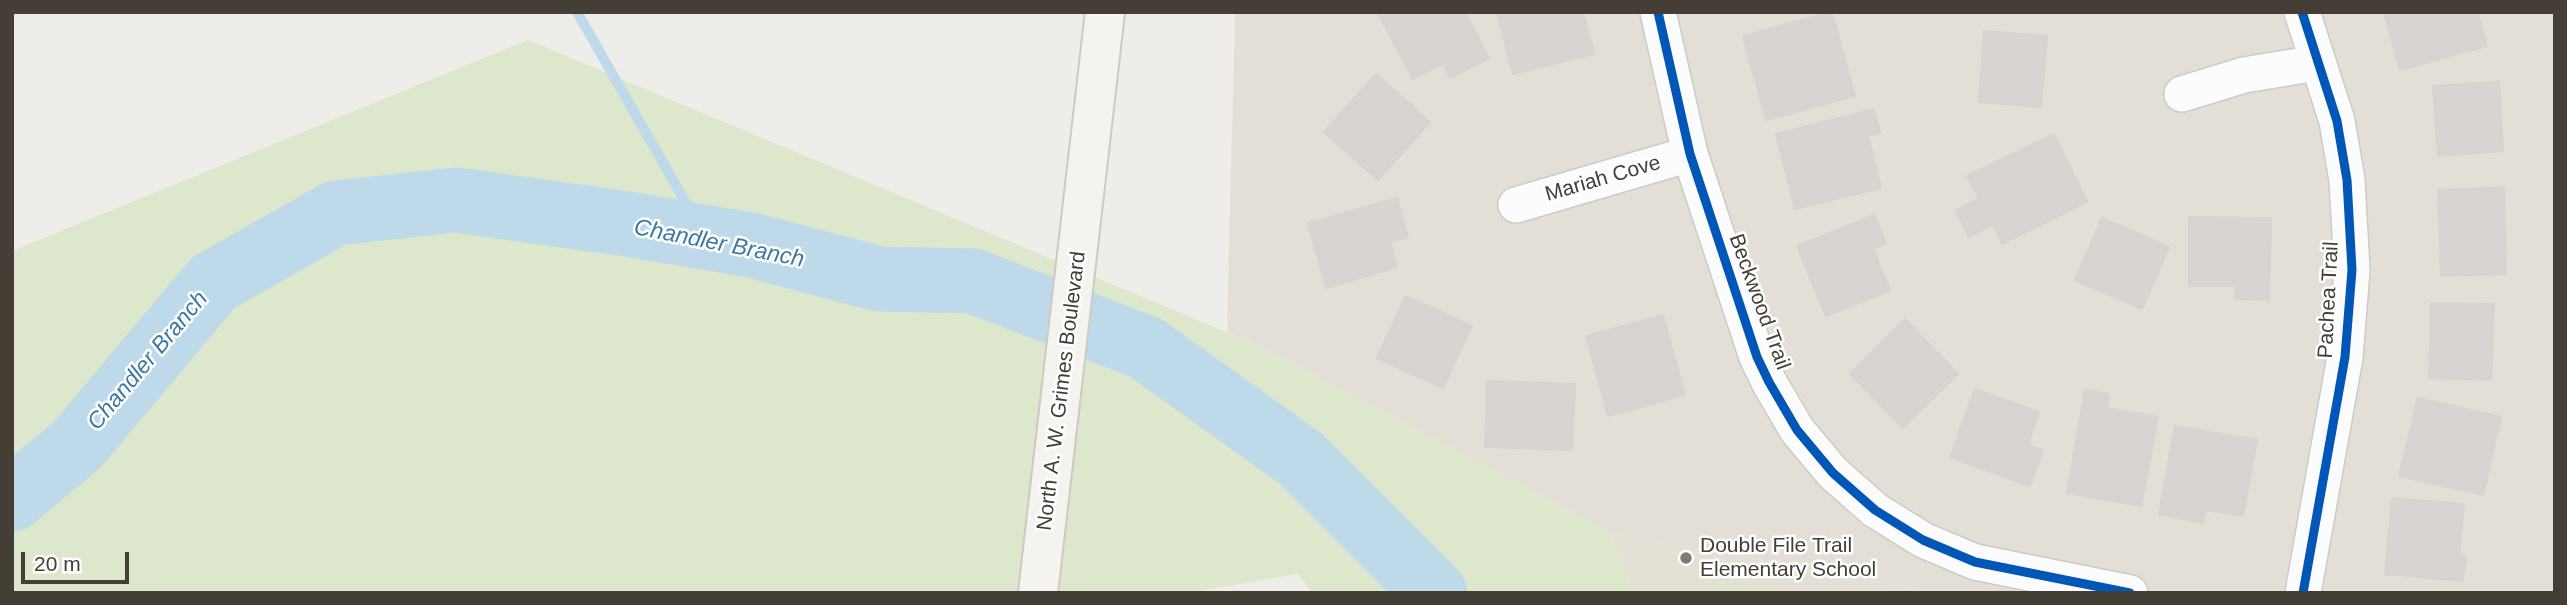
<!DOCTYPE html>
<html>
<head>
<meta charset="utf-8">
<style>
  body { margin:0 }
  #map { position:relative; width:2567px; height:605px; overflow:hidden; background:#efedea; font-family:Arial,sans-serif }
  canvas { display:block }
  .frame { position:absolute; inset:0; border:14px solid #443e37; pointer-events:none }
  .scale { position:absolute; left:21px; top:552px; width:108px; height:32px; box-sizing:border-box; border:4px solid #443e37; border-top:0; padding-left:9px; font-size:21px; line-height:24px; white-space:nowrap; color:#443e37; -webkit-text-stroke:5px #fff; paint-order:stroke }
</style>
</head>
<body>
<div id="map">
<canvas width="2567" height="605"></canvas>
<div class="frame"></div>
<div class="scale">20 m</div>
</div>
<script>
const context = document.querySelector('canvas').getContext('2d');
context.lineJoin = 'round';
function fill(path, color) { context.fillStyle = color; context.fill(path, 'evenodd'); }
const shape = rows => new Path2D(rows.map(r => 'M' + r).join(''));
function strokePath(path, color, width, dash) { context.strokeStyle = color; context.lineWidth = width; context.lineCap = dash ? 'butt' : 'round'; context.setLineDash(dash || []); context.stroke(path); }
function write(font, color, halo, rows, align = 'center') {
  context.font = font + ' Arial,sans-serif'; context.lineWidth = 5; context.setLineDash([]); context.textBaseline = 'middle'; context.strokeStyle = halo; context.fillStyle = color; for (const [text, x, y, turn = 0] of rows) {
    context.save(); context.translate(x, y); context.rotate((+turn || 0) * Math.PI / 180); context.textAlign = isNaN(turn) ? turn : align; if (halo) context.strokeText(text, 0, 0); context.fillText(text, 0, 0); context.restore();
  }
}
fill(shape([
  [1235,12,2555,12,2555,593,1939,593,1610,532,1262,347,1227,332]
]), '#e3dfd7');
fill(shape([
  [1610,532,1895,585,1939,593,1633,593]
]), '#e5e0d6');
fill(shape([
  [528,40,1262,347,1610,532,1633,593,1312,593,1298,574,1187,593,12,593,12,251],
  [1717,581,1795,593,1703,593]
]), '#dde7cc');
strokePath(shape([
  [577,12,706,238]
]), '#bed9e9', 10);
strokePath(shape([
  [12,499,78,444,213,283,336,213,456,200,627,224,751,245,879,279,973,281,1146,348,1300,458,1435,593]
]), '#bed9e9', 65);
const building = shape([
  [1384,12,1465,12,1489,58,1450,78,1443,64,1413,79,1379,15,1384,12],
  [1497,12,1583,12,1594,54,1513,74,1497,12],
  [1832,12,1855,96,1766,120,1743,36,1832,12],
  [2384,12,2478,12,2487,46,2400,70,2384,12],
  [1984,31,2047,36,2041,107,1979,102,1984,31],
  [1376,74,1430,122,1378,180,1324,132,1376,74],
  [2499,82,2503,151,2438,156,2433,86,2499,82],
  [1874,109,1880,133,1868,136,1881,188,1795,209,1776,134,1874,109],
  [2054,134,2087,202,2002,244,1993,225,1969,237,1956,210,1979,199,1967,176,2054,134],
  [2504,187,2506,274,2441,276,2438,190,2504,187],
  [1397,198,1408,237,1390,242,1397,267,1326,288,1308,223,1397,198],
  [1874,215,1886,243,1873,249,1890,291,1826,316,1797,246,1874,215],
  [2189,217,2271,218,2269,300,2235,299,2236,286,2189,286,2189,217],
  [2102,218,2169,247,2142,309,2075,280,2102,218],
  [1406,296,1472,326,1443,388,1377,358,1406,296],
  [2431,303,2494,304,2491,380,2429,378,2431,303],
  [1663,315,1685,395,1608,416,1586,336,1663,315],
  [1905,319,1958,374,1903,428,1850,374,1905,319],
  [1487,381,1575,384,1572,450,1485,447,1487,381],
  [1975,389,2039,412,2028,445,2043,450,2030,486,1950,457,1975,389],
  [2085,390,2109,394,2107,408,2158,417,2141,506,2067,493,2085,390],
  [2418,398,2501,417,2483,495,2399,476,2418,398],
  [2175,426,2257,440,2243,516,2205,510,2203,523,2159,514,2175,426],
  [2392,498,2464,504,2459,554,2466,556,2463,581,2385,574,2392,498]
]);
fill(building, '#d7d4d1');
strokePath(building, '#d7d4d0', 2);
const street = shape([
  [1658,12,1690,154,1757,357,1769,382,1797,430,1833,473,1875,510,1923,540,1975,562,2130,593],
  [2302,12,2337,121,2347,180,2352,270,2345,357,2303,593],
  [2182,94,2244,75,2317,63],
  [1516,205,1690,154]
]);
const secondary = shape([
  [1038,593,1105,12]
]);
strokePath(street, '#cdcbc7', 38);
strokePath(secondary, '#cdcac1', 42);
strokePath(street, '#fdfcfc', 35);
strokePath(secondary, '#f5f3ef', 38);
strokePath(shape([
  [1658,12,1690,154,1757,357,1769,382,1797,430,1833,473,1875,510,1923,540,1975,562,2130,593],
  [2302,12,2337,121,2347,180,2352,270,2345,357,2303,593]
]), '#0057b8', 9);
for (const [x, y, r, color] of [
  [1686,558,7,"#807b76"]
]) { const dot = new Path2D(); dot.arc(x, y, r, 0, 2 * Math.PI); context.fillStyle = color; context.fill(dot); strokePath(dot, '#fff', 2.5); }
write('21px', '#443e37', '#fff', [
  ["Mariah Cove",1603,179,-16],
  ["Pachea Trail",2329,300,-87],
  ["Beckwood Trail",1759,302,70],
  ["North A. W. Grimes Boulevard",1062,391,-83]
]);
write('21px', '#443e37', '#fff', [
  ["Double File Trail",1700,546],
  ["Elementary School",1700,570]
], 'left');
write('italic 23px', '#3b7aa5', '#fff', [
  ["Chandler Branch",719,244,11],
  ["Chandler Branch",148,361,-50]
]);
</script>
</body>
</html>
